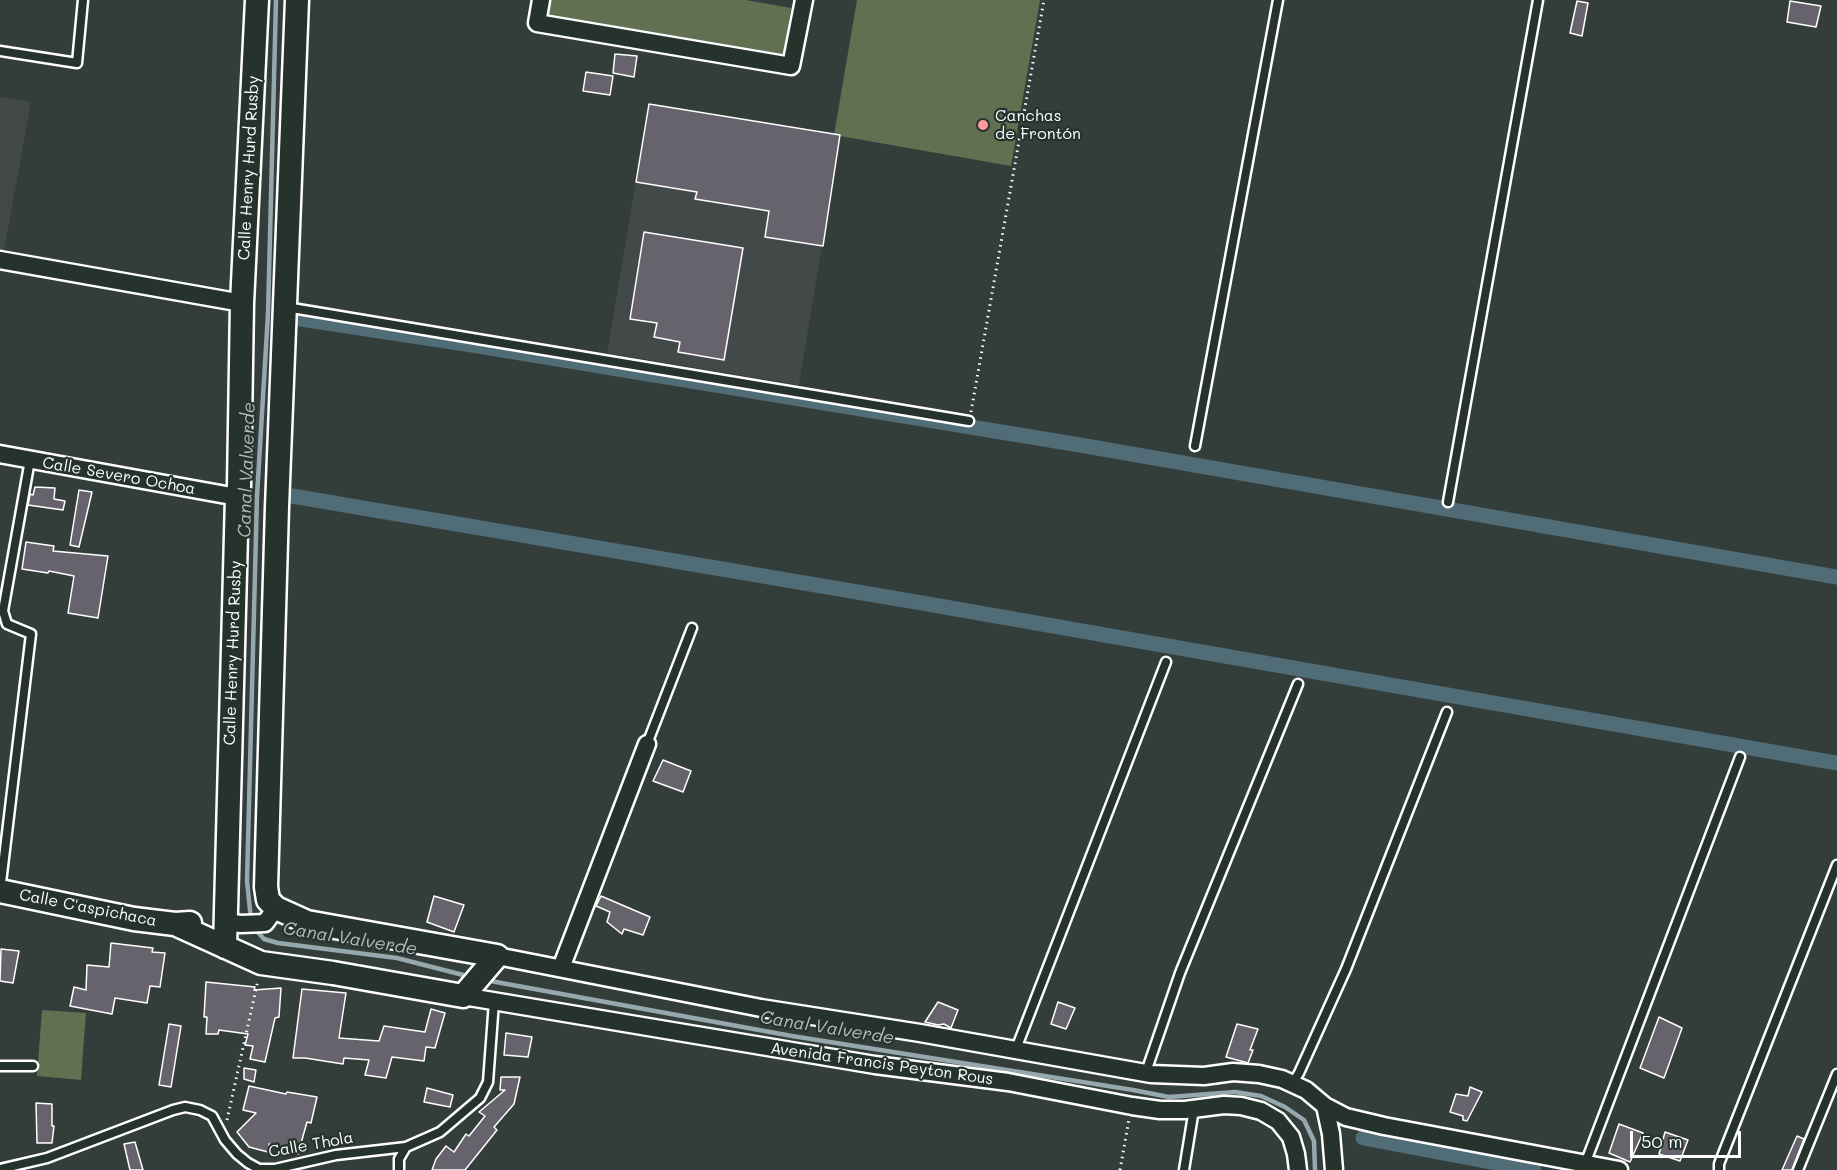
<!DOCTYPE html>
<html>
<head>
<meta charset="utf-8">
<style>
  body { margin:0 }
  #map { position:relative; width:1837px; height:1170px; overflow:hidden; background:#333d3a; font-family:Mali,sans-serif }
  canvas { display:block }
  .scale { position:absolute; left:1630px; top:1131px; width:111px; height:27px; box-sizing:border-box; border:3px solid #fff; border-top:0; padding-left:8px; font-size:18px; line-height:21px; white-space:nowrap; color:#fff; -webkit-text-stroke:4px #26332d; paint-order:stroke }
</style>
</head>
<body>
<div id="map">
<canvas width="1837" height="1170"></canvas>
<div class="scale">50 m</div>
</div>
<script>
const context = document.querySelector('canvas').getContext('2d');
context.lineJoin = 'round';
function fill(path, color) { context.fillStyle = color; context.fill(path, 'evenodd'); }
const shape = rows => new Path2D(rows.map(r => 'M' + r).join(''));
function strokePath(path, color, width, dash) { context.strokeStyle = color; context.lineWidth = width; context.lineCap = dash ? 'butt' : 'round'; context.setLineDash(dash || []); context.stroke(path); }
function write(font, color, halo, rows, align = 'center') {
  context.font = font + ' Mali,sans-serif'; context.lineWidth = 4.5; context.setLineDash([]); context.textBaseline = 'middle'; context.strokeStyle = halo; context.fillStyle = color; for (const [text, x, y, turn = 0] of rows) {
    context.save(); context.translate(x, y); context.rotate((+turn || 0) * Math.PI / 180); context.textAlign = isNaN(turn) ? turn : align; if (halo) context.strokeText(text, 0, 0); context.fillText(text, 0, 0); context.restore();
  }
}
fill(shape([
  [0,97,31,102,4,251,0,251],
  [649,104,840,135,799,385,607,353]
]), '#434849');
fill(shape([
  [551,0,746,0,791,8,783,57,548,16],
  [857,0,1040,0,1011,166,834,135],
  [42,1010,86,1013,81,1080,37,1076]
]), '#607051');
strokePath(shape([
  [251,920,247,881,257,496,268,314,276,0],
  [254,928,264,939,278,943,397,958,471,977],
  [485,980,792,1036,1133,1090,1169,1097,1235,1092,1261,1096,1285,1107,1304,1120,1314,1141,1315,1170]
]), '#96a7ad', 4.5);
strokePath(shape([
  [294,318,472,345,1080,445,1837,577],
  [292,496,922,603,1837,763],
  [1363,1138,1534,1170]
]), '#506c76', 15);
const building = shape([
  [1577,1,1588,3,1582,36,1570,33,1577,1],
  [1790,1,1821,6,1816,27,1787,22,1790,1],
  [615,54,637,56,634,77,613,73,615,54],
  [586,72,613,76,610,95,583,91,586,72],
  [649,104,840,135,823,246,765,237,769,211,695,199,697,192,636,182,649,104],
  [644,232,743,248,724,360,678,352,680,342,654,337,657,323,630,319,644,232],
  [35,487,55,488,54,499,65,501,63,510,28,505,30,494,33,495,35,487],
  [79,490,92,492,79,547,70,545,79,490],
  [26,542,54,546,53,551,108,556,98,618,68,613,74,576,49,571,48,573,22,569,26,542],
  [663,760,691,771,683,792,653,781,663,760],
  [434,896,464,905,454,932,427,922,434,896],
  [601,896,650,917,643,935,624,929,622,934,607,922,610,912,596,906,601,896],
  [111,943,153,948,152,952,165,953,160,987,150,986,147,1003,115,998,112,1014,70,1006,74,987,86,990,87,965,109,967,111,943],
  [1,949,19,951,13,983,0,981,1,949],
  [206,982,255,987,254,990,281,988,279,1017,275,1018,265,1062,250,1059,253,1046,245,1045,248,1034,219,1030,218,1034,206,1034,207,1017,204,1017,206,982],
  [302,989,346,993,339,1038,379,1041,384,1026,425,1032,431,1009,445,1013,435,1048,426,1047,424,1061,392,1057,386,1078,365,1075,369,1060,344,1058,343,1064,305,1058,293,1058,302,989],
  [938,1002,958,1010,951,1028,944,1024,938,1025,925,1022,938,1002],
  [1058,1002,1075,1008,1066,1029,1051,1024,1058,1002],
  [1659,1017,1682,1028,1664,1078,1640,1068,1659,1017],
  [169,1024,181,1026,171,1087,159,1085,169,1024],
  [1237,1024,1258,1029,1250,1050,1253,1050,1248,1063,1226,1057,1237,1024],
  [506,1033,532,1037,528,1057,504,1055,506,1033],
  [244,1068,256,1070,254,1082,244,1079,244,1068],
  [501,1077,520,1077,514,1104,494,1127,497,1130,465,1170,432,1170,436,1159,446,1146,454,1152,466,1134,469,1136,485,1116,479,1112,505,1090,500,1090,501,1077],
  [249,1086,286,1094,287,1092,317,1097,311,1123,307,1122,298,1154,269,1144,268,1152,249,1147,237,1132,256,1113,243,1110,249,1086],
  [1470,1087,1482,1092,1467,1121,1463,1120,1463,1116,1450,1112,1456,1094,1468,1096,1470,1087],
  [427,1088,453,1095,450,1107,424,1102,427,1088],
  [36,1103,52,1104,52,1126,54,1126,52,1143,37,1143,36,1103],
  [1619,1124,1643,1133,1630,1162,1609,1153,1619,1124],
  [1665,1132,1688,1140,1680,1161,1659,1154,1665,1132],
  [1797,1136,1804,1139,1792,1170,1782,1170,1797,1136],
  [135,1142,143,1170,130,1170,124,1144,135,1142]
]);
fill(building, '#67636d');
strokePath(building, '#fff', 1.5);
const lane = shape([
  [0,51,77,63,83,0],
  [286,307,969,421],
  [1195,446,1278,0],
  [1448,502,1538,0],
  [647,744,692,628],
  [0,891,31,634,7,624,3,611,30,460],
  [1016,1049,1166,662],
  [0,1066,33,1066],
  [1146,1072,1180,973,1298,684],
  [1292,1084,1299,1073,1346,969,1447,712],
  [1585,1164,1740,757],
  [0,1169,47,1158,173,1110,185,1107,200,1110,212,1116,225,1140,237,1154,248,1163,259,1169,275,1169,336,1155,406,1147,440,1132,480,1098,488,1082,494,1002],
  [399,1170,399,1159,406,1147],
  [1184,1170,1194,1109],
  [1719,1170,1719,1164,1837,865],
  [1798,1170,1837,1074]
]);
const street = shape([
  [541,0,537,23,791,66,804,0],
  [0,260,242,303],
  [0,454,237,497],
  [225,922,241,924,265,923,276,908],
  [497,956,761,1008,920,1033,1151,1074,1204,1076,1233,1072,1259,1074,1282,1079,1306,1090,1325,1106,1346,1117,1384,1126,1619,1170],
  [561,968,647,744],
  [463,996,875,1065,1008,1082,1132,1106,1160,1110,1185,1110,1224,1105,1241,1106,1261,1111,1278,1121,1291,1137,1296,1154,1298,1170],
  [1325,1106,1331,1134,1334,1170]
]);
const secondary = shape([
  [0,891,134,919,175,924,190,923],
  [175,924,261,963,333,973,463,996,497,956,307,922,276,908,268,900,266,887,277,507,297,0],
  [225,947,237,497,239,486,242,303,257,0]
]);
strokePath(lane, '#fff', 13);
strokePath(street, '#fff', 21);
strokePath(secondary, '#fff', 27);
strokePath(shape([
  [971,412,1044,0],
  [227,1120,258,980],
  [1120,1170,1129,1119]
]), '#fff', 3, [1.5, 4.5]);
strokePath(lane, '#26332d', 8);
strokePath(street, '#26332d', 16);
strokePath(secondary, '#26332d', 22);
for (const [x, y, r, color] of [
  [983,125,6,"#ff9aa2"]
]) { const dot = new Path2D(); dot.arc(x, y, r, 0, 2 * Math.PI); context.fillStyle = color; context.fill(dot); strokePath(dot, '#26332d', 2); }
write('16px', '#fff', '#26332d', [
  ["Canchas",995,116],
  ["de Frontón",995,134]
], 'left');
write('16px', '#fff', '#26332d', [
  ["Calle Henry Hurd Rusby",249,168,-87],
  ["Calle Severo Ochoa",119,476,10],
  ["Calle Henry Hurd Rusby",233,653,-88],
  ["Calle C'aspichaca",88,908,11],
  ["Avenida Francis Peyton Rous",882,1064,8],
  ["Calle Thola",311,1145,-10]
]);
write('italic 18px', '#b0bdc1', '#26332d', [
  ["Canal Valverde",247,470,-88],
  ["Canal Valverde",350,939,9],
  ["Canal Valverde",827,1028,9]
]);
</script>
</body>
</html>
